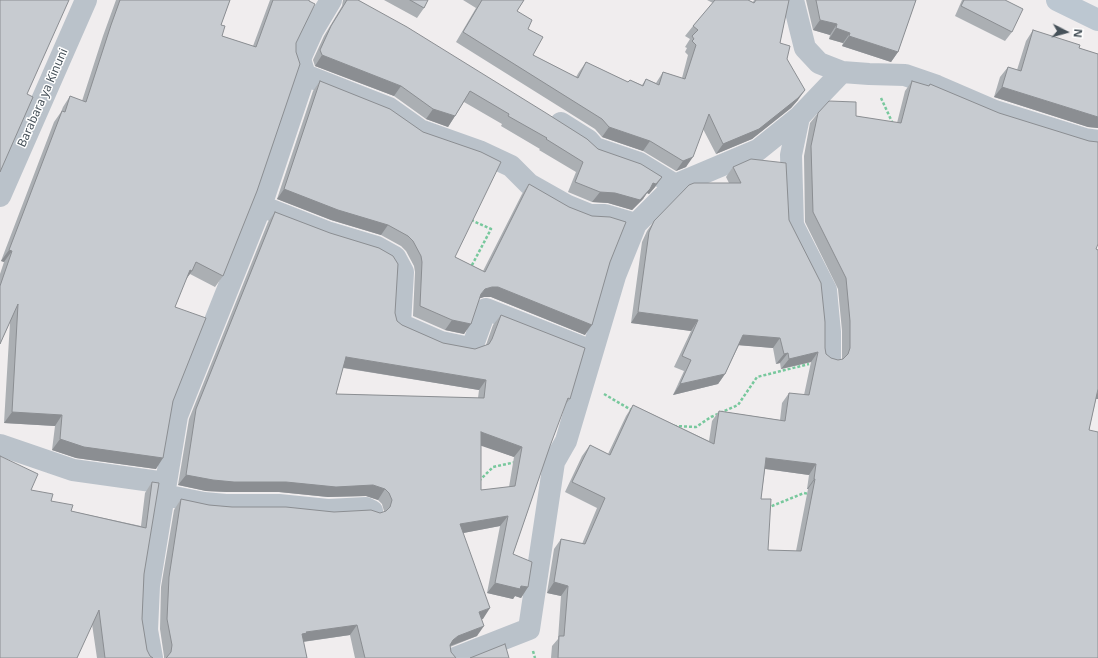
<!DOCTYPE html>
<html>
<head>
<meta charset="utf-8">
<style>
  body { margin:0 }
  #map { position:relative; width:1098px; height:658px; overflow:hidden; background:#f0edee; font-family:"Noto Sans",sans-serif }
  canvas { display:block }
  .north { position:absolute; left:1046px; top:12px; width:40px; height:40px; -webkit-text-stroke:3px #fff; paint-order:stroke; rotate:96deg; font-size:11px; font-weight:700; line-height:16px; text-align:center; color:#47525a }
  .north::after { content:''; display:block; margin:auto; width:14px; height:18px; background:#47525a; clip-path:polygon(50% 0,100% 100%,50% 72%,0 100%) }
</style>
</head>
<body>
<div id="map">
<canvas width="1098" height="658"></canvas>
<div class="north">N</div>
</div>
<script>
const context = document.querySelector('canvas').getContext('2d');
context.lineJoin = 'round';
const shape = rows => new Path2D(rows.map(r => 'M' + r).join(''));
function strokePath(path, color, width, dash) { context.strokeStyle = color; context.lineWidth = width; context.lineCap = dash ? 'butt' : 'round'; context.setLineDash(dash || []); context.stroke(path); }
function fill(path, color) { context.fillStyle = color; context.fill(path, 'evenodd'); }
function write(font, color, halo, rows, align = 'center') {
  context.font = font + ' "Noto Sans",sans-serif'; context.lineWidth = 3; context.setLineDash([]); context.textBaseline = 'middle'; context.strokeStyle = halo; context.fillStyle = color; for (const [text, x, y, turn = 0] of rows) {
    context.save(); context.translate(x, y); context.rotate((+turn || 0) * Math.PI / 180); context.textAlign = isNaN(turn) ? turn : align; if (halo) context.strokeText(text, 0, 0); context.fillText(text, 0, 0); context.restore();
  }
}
strokePath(shape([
  [881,98,893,124],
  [471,220,491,229,471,267],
  [604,394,633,411],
  [674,426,696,427,711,417,738,405,757,377,809,364],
  [479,481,493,467,516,462],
  [767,508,804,493,809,494],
  [533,651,535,658]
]), '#78c89d', 2.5, [3, 2]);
strokePath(shape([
  [331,0,313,30,300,59,305,75,261,206,327,232,377,247,395,257,403,272,400,324,441,342,465,347,473,345,486,309,592,351],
  [793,0,805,48,819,63,842,72,869,74,905,75,937,86,995,111,1085,139,1098,141],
  [305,75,389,108,420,130,479,151,511,166,529,184,568,206,590,215,605,215,636,224],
  [561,123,588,140,595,148,639,163,675,185],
  [0,196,86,0],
  [830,358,830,332,826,290,793,225,791,155,799,117,842,72],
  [0,445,73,470,166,483],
  [164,495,204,503,226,505,279,505,328,510,366,508,372,511],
  [152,658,147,630,149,586,177,416,261,206],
  [455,658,529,629,554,462,566,441,615,276,636,224,675,185,758,150,799,117]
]), '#bac2ca', 22);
strokePath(shape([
  [1057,0,1098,20]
]), '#bcc7d1', 22);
fill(shape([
  [116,0,230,0,221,25,222,36,253,46,270,0,309,0,223,276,215,287,190,274,186,279,175,307,173,401,156,469,76,458,52,450,55,426,4,423,10,322,0,344,0,274,4,262,1,261,54,122,61,112,63,107,70,96,82,101,103,36],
  [343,0,358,0,598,149,662,177,655,187,649,194,647,193,643,199,632,210,608,203,592,202,568,192,576,172,539,150,540,149,501,126,502,124,464,102,455,116,448,127,426,119,394,96,315,66,313,60,324,36,342,6],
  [384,0,428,0,424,8,417,18],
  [463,0,524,0,517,11,528,29,533,55,576,77,579,72,586,62,628,82,630,80,642,85,646,79,656,83,663,72,682,78,688,55,685,52,687,48,685,47,690,39,685,36,693,26,713,3,707,0,748,0,753,2,754,0,789,0,780,43,787,59,798,100,791,108,752,139,716,154,703,129,686,167,676,171,643,151,602,137,595,129,456,42,476,8],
  [806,0,916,0,898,52,891,62,842,46,843,43,829,39,830,35,813,30],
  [962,0,1005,0,1012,32,1005,41,955,16],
  [1033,30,1079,48,1098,54,1098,128,1088,127,994,97,1000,77,1008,67,1017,70,1026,41],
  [320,81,455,257,483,271,522,194,529,184,610,262,585,335,491,297,484,297,480,298,464,334,445,330,413,316,415,272,414,266,406,251,401,246,381,235,331,220,277,199,313,91],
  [912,81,929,86,930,84,1096,249,1098,250,1098,399,1096,399,1089,430,1098,658,551,658,552,646,558,639,561,596,547,593,554,549,561,539,582,544,597,508,565,492,582,456,590,445,608,454,626,416,633,405,709,441,712,421,719,411,780,420,782,403,789,393,804,395,811,362,781,369,780,363,776,364,773,348,739,345,725,374,718,384,673,395,684,371,674,367,691,331,631,323,642,242,647,231,654,221,729,183,726,177,733,167,789,220,826,354,831,358,838,360,842,359,842,331,838,289,805,222,804,156,810,123,818,113,856,116,897,123,905,91],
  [765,469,809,475,807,489,808,489,796,551,768,550,761,499],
  [275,212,395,313,397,321,402,325,443,343,475,349,486,345,493,325,501,315,570,399,565,405,550,446,513,554,528,587,521,598,515,596,513,599,487,593,500,526,463,533,483,619,481,619,477,636,450,647,451,652,456,658,355,658,350,635,303,642,307,658,164,658,164,656,160,629,161,587,174,510,181,499,209,505,232,507,334,512,380,513,384,512,384,511,382,504,378,500,366,496,328,497,279,492,227,492,206,491,178,485,189,419,268,222],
  [343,368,479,390,478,398,336,394],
  [481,445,514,457,509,487,481,490],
  [152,482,144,574,142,619,147,650,150,656,153,658,97,658,92,624,31,490,71,511,141,526,145,493]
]), '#abafb3');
fill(shape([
  [820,20,837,24,830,35,813,30],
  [836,28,850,33,843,43,829,39],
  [849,36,898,52,891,62,842,46],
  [322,55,401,86,394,96,315,66],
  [1002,87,1098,117,1098,128,1088,127,994,97],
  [805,90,798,100,791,108,752,139,716,154,723,144],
  [433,109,455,116,448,127,426,119],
  [609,127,650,141,643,151,602,137],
  [693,157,686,167,676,171,683,161],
  [662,177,655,187,649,194,647,193,643,199,632,210,608,203,592,202,600,192,653,183],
  [284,189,388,225,381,235,331,220,277,199],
  [9,250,12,251,4,262,1,261],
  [190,270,192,271,184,282],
  [492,287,498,287,592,325,585,335,491,297,484,297,478,299,485,289],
  [638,312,698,320,691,331,631,323],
  [452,320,471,324,464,334,445,330],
  [743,335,780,338,773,348,736,345],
  [818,352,811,362,781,369,789,359],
  [788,353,780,363,776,364,784,354],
  [346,357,486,380,479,390,339,367],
  [725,374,718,384,673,395,680,384],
  [1098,388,1098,399,1091,398],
  [12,412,62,415,55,426,4,423],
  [481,432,522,447,514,457,473,443],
  [60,439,163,458,156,469,76,458,52,450],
  [766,458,816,464,809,475,759,468],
  [186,475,286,482,373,485,385,489,378,500,366,496,328,497,279,492,227,492,206,491,178,485],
  [814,479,815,479,808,489,807,489],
  [508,516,500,526,453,535,460,524],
  [554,582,568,586,561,596,547,593],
  [495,583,521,586,528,587,521,598,515,596,513,599,487,593],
  [490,608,483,619,471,622,479,612],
  [357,625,350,635,301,642,302,634,306,632],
  [484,626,477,636,450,646,446,650,453,640,458,636]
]), '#8b8e92');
const building = shape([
  [0,0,69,0,27,94,33,97,0,172,0,0],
  [120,0,230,0,221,25,225,26,222,36,256,47,273,0,309,0,309,1,315,4,296,43,296,52,300,64,257,191,223,276,196,262,192,271,190,270,175,307,206,318,173,401,163,458,84,447,60,439,62,415,12,412,18,304,0,344,0,286,12,251,9,250,62,111,65,112,70,96,86,102,111,25,120,0],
  [347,0,358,0,407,27,546,113,587,139,598,149,641,164,662,177,656,184,653,183,650,189,640,200,615,193,600,192,575,182,583,162,546,139,547,138,508,116,509,114,470,91,455,116,433,109,401,86,322,55,320,50,331,26,347,0],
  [410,0,428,0,424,8,410,0],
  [482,0,524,0,517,11,532,20,528,29,543,37,533,55,578,78,586,62,628,82,630,80,643,86,646,79,659,85,663,72,685,79,696,45,692,41,694,39,692,36,698,30,693,26,715,0,748,0,754,3,756,0,789,0,780,43,790,46,787,59,805,90,798,98,759,129,723,144,709,114,693,157,683,161,650,141,609,127,602,119,463,32,482,0],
  [816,0,916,0,898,52,849,36,850,33,836,28,837,24,820,20,816,0],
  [964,0,1005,0,1023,9,1012,32,961,6,964,0],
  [1033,30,1080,45,1079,48,1098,54,1098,117,1002,87,1008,67,1021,71,1033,30],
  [320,81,390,109,423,132,481,152,501,162,455,257,485,272,529,184,569,207,592,216,610,217,626,222,610,262,592,325,498,287,492,287,485,289,481,294,471,324,452,320,420,306,422,262,421,256,413,241,408,236,388,225,338,210,284,189,320,81],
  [912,81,929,86,930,84,999,113,1089,141,1098,142,1098,244,1096,249,1098,250,1098,389,1089,430,1098,432,1098,658,558,658,559,636,564,636,568,586,554,582,561,539,585,544,605,498,572,482,590,445,610,455,633,405,714,444,719,411,785,421,789,393,809,395,818,352,789,359,788,353,784,354,780,338,743,335,725,374,680,384,691,360,682,356,698,320,638,312,649,232,654,221,689,185,694,183,741,183,733,167,751,159,786,163,789,220,821,283,825,322,825,348,826,354,831,358,838,360,843,359,848,354,850,348,850,321,846,278,813,212,811,146,818,113,829,101,856,102,856,116,901,123,912,81],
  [766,458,816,464,814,479,815,479,801,551,768,550,771,499,761,499,766,458],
  [275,212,330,233,379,248,393,256,398,264,395,313,397,321,402,325,443,343,475,349,489,344,492,339,501,315,585,348,570,399,568,398,550,446,513,554,532,562,528,587,521,586,520,589,495,583,508,516,460,524,490,608,479,612,484,626,458,636,453,640,450,645,451,652,456,658,365,658,357,625,306,632,307,633,302,634,307,658,166,658,167,657,171,652,172,645,167,619,169,577,181,499,209,505,232,507,286,507,334,512,371,510,380,513,386,511,390,507,392,500,389,493,385,489,373,485,336,487,286,482,234,482,213,480,186,475,196,409,275,212],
  [346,357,486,380,484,398,336,394,346,357],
  [481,432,522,447,515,486,481,490,481,432],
  [0,456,38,474,31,490,53,494,51,501,73,505,71,511,146,528,152,482,159,483,144,574,142,619,147,650,150,656,153,658,105,658,99,610,77,658,0,658,0,456],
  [505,644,509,658,470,658,505,644]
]);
fill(building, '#c7cbd0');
strokePath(building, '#8b8e92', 1);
write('12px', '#47525a', '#fff', [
  ["Barabara ya Kinuni",43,98,-66]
]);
</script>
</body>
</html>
